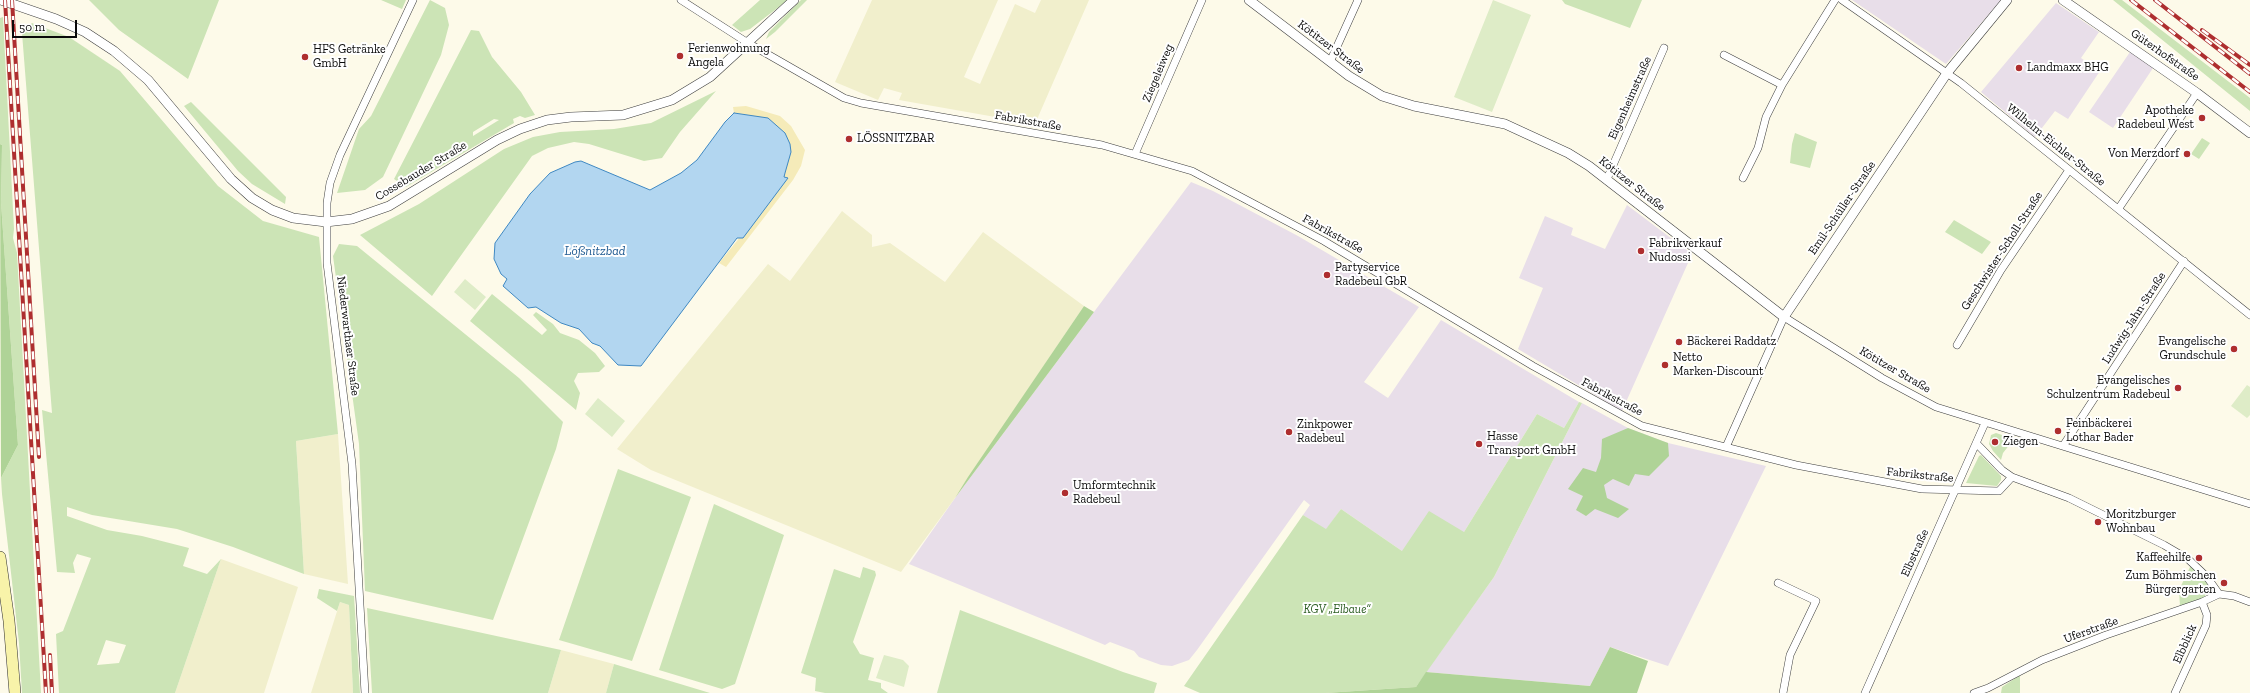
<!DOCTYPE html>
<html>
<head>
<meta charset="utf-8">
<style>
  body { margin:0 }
  #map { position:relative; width:2250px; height:693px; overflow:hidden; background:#fdfae9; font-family:"Zilla Slab",serif }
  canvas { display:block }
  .scale { position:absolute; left:12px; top:20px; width:65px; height:18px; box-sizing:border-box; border:2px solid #0a0a0a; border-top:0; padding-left:5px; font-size:12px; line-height:14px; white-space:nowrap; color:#0a0a0a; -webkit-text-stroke:3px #fff; paint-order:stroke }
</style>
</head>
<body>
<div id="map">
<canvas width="2250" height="693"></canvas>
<div class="scale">50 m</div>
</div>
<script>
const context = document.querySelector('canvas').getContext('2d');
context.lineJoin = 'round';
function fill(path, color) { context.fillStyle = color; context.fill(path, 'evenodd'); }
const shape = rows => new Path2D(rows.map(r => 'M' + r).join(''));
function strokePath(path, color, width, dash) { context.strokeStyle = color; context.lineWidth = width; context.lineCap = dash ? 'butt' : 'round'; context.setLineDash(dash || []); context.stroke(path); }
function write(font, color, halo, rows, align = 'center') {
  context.font = font + ' "Zilla Slab",serif'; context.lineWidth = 4; context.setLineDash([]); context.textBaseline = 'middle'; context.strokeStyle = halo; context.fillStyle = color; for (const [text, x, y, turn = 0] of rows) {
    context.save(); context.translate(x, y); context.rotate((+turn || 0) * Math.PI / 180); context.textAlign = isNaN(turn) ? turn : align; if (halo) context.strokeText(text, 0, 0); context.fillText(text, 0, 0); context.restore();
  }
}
fill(shape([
  [1852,0,2001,0,1946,64],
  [2056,3,2099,32,2081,58,2100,71,2068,119,2055,111,2035,137,1981,92],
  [2130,52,2153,68,2113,128,2089,112],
  [1191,182,1213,191,1298,236,1419,307,1364,382,1388,398,1441,320,1579,402,1564,428,1537,414,1464,532,1402,551,1341,509,1326,530,1303,515,1310,505,1304,500,1197,650,1189,660,1172,666,1161,665,1139,657,1134,651,1110,642,1105,645,909,564,955,498],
  [1627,205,1692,254,1622,411,1518,349,1543,288,1519,278,1545,216,1573,228,1571,235,1605,249],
  [1582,403,1628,428,1668,443,1766,466,1668,666,1610,647,1590,686,1426,672,1494,577]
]), '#e8dee9');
fill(shape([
  [872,0,998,0,964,77,980,84,1015,4,1035,13,1041,0,1089,0,1035,124,899,100,902,93,884,88,878,100,835,82],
  [842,211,872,235,872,247,890,243,945,282,983,232,1084,306,955,498,901,572,651,470,617,449,768,264,790,281],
  [338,434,348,584,304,574,296,441],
  [221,559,298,587,264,693,175,693],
  [340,602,349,605,353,693,311,693],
  [561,650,614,664,606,693,548,693]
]), '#f1efcc');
fill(shape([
  [89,0,219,0,188,79,119,30],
  [381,0,406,0,402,9],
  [430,0,445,8,449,25,441,55,383,177,365,190,337,193,359,129,371,116],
  [760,0,788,0,750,29,741,32,732,25],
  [801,0,807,0,775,32,766,39,769,32],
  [1562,0,1642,0,1630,28,1565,4],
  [2113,0,2122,0,2250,98,2250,111],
  [3,17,14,229,13,238,17,253,41,693,22,693,19,643,2,494,1,478,18,445,1,203,2,145,0,144,0,18],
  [32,23,69,37,120,71,218,186,263,221,319,237,338,434,296,441,304,574,233,547,177,529,92,515,67,507,67,516,107,530,142,536,189,548,183,566,207,574,221,559,175,693,59,693,56,634,63,631,91,558,77,554,73,563,75,573,57,572,42,410,52,413,22,33],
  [106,640,126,645,119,663,97,665],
  [471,30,479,31,492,57,521,92,535,115,525,118,520,116,513,119,514,123,406,187,394,179],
  [494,119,499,120,473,136,473,132],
  [716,91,680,132,662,158,644,161,589,144,574,142,548,148,532,156,432,296,360,235,419,204,504,149,533,137,560,132,614,129,651,123],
  [191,102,286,197,285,204,252,184,238,171,184,106],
  [1795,133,1817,142,1810,168,1790,163,1792,144],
  [2202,138,2210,143,2199,159,2191,154],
  [1954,220,1991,242,1982,254,1945,232],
  [339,244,357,246,519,378,563,422,556,449,493,620,365,591,359,444,333,256],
  [492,294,542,335,547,330,533,315,536,312,553,324,560,333,579,340,595,353,605,366,599,372,578,373,574,381,580,393,576,410,470,321],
  [1579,402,1582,403,1494,577,1416,687,1325,693,1200,693,1184,686,1303,515,1326,529,1341,509,1402,551,1429,511,1464,532,1537,414,1564,428],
  [1996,433,2014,439,2003,453,2001,460,1993,451,1989,444,1991,435],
  [1981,455,2001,476,2001,480,1997,486,1966,483,1979,456],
  [618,469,691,497,632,661,559,640],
  [714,504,784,535,735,684,722,689,659,670],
  [2191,565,2207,581,2208,590,2204,598,2180,606,2179,590],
  [863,567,875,571,876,575,853,642,860,654,874,658,868,680,881,683,881,688,888,693,825,693,815,691,816,678,801,673,834,569,860,578],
  [319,589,354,596,360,693,353,693,349,605,340,602,337,611,317,598],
  [367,608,561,650,548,693,372,693],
  [960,610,1123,672,1157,683,1154,693,937,693],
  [614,664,710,693,606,693],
  [2020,675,2020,693,2001,693,2002,687]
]), '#cce4b6');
fill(shape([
  [0,144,2,145,1,203,18,445,1,478],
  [1084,306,1094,312,955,498,968,477],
  [1628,428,1668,443,1669,456,1649,476,1635,474,1629,486,1613,479,1604,485,1607,498,1629,509,1618,518,1595,509,1586,516,1576,510,1583,496,1568,489,1583,468,1596,472,1601,458,1602,439],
  [1610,647,1648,661,1637,693,1325,693,1416,687,1426,672,1590,686]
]), '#afd397');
fill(shape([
  [746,106,780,116,791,126,805,150,801,166,793,180,726,267,719,263,788,178,784,177,787,163,744,115,734,113,733,107]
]), '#f5ebb9');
fill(shape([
  [1493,0,1531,15,1492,112,1454,97],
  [465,279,486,297,475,310,454,292],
  [2247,385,2250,387,2250,415,2247,418,2231,406],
  [598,398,625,421,612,437,585,414],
  [884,655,903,660,909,666,904,687,876,678]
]), '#deecc7');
const water = shape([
  [734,113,768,118,785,133,790,144,791,152,785,173,784,177,788,178,743,238,737,238,641,366,618,365,600,346,592,343,579,329,561,323,536,307,528,308,503,286,507,279,501,274,494,259,495,243,530,194,550,173,575,162,581,161,650,190,681,173,697,160,725,122,734,113]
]);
fill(water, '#b2d6f0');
strokePath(water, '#3f88c2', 1);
const minor = shape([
  [681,0,748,43,844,98,861,103,1102,145,1192,171,1324,241,1533,366,1642,426,1796,465,1922,489,1999,491,2012,477],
  [1842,0,1961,83,2250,315],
  [1724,55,1782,85],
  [1330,62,1358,0],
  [1135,154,1202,0],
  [1743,178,1758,148,1766,117,1782,85,1835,0],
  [1607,179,1664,48],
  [2119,208,2197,93],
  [1957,345,2001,270,2069,170],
  [1977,444,2002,470,2012,477,2069,498,2164,545,2188,559,2207,577,2219,594],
  [2063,446,2184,261],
  [1726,447,1784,317,1882,378,1936,407,2250,504],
  [1778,583,1816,601,1790,655,1783,693],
  [2219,594,2234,596,2250,602],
  [365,693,352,464,327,263,327,203,330,183,340,155,413,0],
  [1865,693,1985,423],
  [1974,693,1988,688,2042,660,2106,635,2202,602,2219,594],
  [2175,693,2206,625,2207,615,2202,602]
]);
const tertiary = shape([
  [1,0,56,19,85,32,114,51,148,80,231,179,252,198,272,210,293,218,326,222,352,219,389,206,497,140,520,129,547,120,571,117,623,115,672,100,710,77,794,0],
  [1249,0,1349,76,1382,96,1414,106,1505,124,1568,153,1589,166,1784,317,1947,73,2007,0],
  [2063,0,2197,93,2250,133]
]);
const secondary = shape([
  [0,557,9,621,15,693]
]);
strokePath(minor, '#3d3d3d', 8);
strokePath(tertiary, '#3d3d3d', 10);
strokePath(secondary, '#2c2c2c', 12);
strokePath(minor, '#fff', 7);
strokePath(tertiary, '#fff', 9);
strokePath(secondary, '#f8f3a9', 11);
const rail = shape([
  [5,0,46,693],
  [12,0,39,457],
  [2131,0,2250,92],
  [2155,0,2250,74],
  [2202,30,2250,65],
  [50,655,52,693]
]);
strokePath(rail, '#ae2e2f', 4);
strokePath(rail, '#fff', 2.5, [8]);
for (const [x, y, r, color] of [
  [680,56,4,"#ae2e2f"],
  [305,57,4,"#ae2e2f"],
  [2019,68,4,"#ae2e2f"],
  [2202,118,4,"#ae2e2f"],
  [849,139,4,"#ae2e2f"],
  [2187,154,4,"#ae2e2f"],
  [1641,251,4,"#ae2e2f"],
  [1327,275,4,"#ae2e2f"],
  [1679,342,4,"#ae2e2f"],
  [2234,349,4,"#ae2e2f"],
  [1665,365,4,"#ae2e2f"],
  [2178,388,4,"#ae2e2f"],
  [2058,431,4,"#ae2e2f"],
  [1289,432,4,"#ae2e2f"],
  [1995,442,4,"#ae2e2f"],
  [1479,444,4,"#ae2e2f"],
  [1065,493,4,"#ae2e2f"],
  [2098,522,4,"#ae2e2f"],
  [2199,558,4,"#ae2e2f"],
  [2224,583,4,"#ae2e2f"]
]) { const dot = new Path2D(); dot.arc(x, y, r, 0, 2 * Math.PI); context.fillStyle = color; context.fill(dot); strokePath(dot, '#fff', 1.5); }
write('12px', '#0a0a0a', '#fff', [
  ["Kötitzer Straße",1331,47,37],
  ["Güterhofstraße",2165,55,35],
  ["Ziegeleiweg",1158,73,-67],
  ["Eigenheimstraße",1630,98,-66],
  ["Fabrikstraße",1028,121,10],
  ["Wilhelm-Eichler-Straße",2056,145,39],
  ["Cossebauder Straße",421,171,-31],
  ["Kötitzer Straße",1632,184,38],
  ["Emil-Schüller-Straße",1842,208,-56],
  ["Fabrikstraße",1333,234,29],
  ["Geschwister-Scholl-Straße",2002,251,-57],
  ["Ludwig-Jahn-Straße",2134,318,-57],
  ["Niederwarthaer Straße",348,336,83],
  ["Kötitzer Straße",1895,370,30],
  ["Fabrikstraße",1612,397,28],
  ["Fabrikstraße",1920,475,6],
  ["Elbstraße",1915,553,-66],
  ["Uferstraße",2091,630,-20],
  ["Elbblick",2185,644,-66]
]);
write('12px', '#0a0a0a', '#fff', [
  ["Ferienwohnung",688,49],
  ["Angela",688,63],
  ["HFS Getränke",313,50],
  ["GmbH",313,64],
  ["Landmaxx BHG",2027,68],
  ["Apotheke",2194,111,"right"],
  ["Radebeul West",2194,125,"right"],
  ["LÖSSNITZBAR",857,139],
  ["Von Merzdorf",2179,154,"right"],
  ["Fabrikverkauf",1649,244],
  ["Nudossi",1649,258],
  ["Partyservice",1335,268],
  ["Radebeul GbR",1335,282],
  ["Bäckerei Raddatz",1687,342],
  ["Evangelische",2226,342,"right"],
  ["Grundschule",2226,356,"right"],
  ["Netto",1673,358],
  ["Marken-Discount",1673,372],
  ["Evangelisches",2170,381,"right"],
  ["Schulzentrum Radebeul",2170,395,"right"],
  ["Feinbäckerei",2066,424],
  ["Lothar Bader",2066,438],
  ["Zinkpower",1297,425],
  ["Radebeul",1297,439],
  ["Hasse",1487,437],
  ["Transport GmbH",1487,451],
  ["Ziegen",2003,442],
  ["Umformtechnik",1073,486],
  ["Radebeul",1073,500],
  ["Moritzburger",2106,515],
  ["Wohnbau",2106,529],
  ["Kaffeehilfe",2191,558,"right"],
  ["Zum Böhmischen",2216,576,"right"],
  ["Bürgergarten",2216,590,"right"]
], 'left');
write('italic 12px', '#2a5c21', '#fff', [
  ["KGV „Elbaue“",1337,610]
]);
write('italic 13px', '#1f5a91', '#fff', [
  ["Lößnitzbad",595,251]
]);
</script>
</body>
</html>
